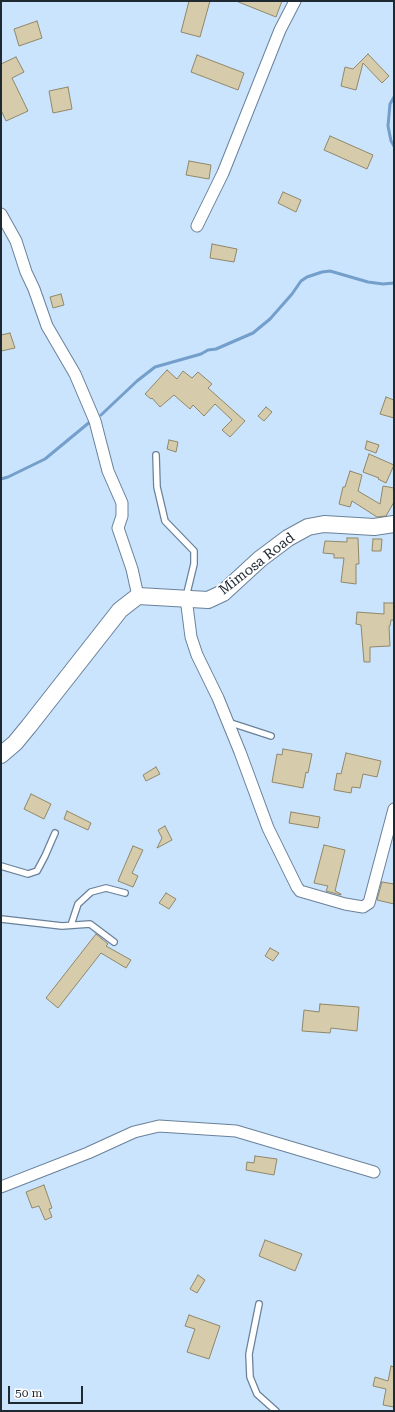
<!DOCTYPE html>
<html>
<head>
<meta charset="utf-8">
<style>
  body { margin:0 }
  #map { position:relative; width:395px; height:1412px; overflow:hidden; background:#cae4fe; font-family:"Roboto Serif",serif }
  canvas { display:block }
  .frame { position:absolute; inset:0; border:2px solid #1f2932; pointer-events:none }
  .scale { position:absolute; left:8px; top:1386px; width:75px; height:18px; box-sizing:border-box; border:2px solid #1f2932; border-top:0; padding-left:5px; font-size:12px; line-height:14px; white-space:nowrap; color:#1f2932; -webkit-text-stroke:3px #fff; paint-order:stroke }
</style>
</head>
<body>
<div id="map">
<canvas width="395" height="1412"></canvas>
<div class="frame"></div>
<div class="scale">50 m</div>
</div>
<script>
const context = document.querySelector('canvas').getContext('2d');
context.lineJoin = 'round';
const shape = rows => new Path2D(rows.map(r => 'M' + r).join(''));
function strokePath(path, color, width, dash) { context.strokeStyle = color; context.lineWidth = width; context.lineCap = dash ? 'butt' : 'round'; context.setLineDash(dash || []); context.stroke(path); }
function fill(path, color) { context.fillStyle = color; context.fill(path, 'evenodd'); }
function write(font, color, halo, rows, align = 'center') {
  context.font = font + ' "Roboto Serif",serif'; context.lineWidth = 3.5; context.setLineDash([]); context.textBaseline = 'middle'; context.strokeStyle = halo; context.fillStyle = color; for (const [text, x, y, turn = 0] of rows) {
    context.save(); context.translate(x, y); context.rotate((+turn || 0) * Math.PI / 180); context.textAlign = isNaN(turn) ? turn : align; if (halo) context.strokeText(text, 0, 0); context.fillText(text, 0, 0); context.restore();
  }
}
strokePath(shape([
  [394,97,390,104,388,126,391,141,394,146],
  [101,415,137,381,155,367,201,354,208,350,216,349,253,333,270,319,292,294,301,281,307,277,322,272,330,271,368,282,383,284,394,283],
  [1,479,8,477,45,459,91,421]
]), '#739fca', 3);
const building = shape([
  [189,1,210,1,200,37,181,32,189,1],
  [236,1,282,1,276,17,236,1],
  [37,21,42,38,19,46,14,29,37,21],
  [368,54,389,76,382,83,363,63,356,90,341,86,345,67,353,69,368,54],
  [197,55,244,73,238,90,191,72,197,55],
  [16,57,24,72,12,78,28,111,6,121,1,110,1,64,16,57],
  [68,87,72,109,53,113,49,91,68,87],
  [330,136,373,155,367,169,324,150,330,136],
  [189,161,211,165,209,179,186,175,189,161],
  [283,192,301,200,296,212,278,203,283,192],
  [212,244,237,249,234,262,210,258,212,244],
  [61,294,64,305,53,308,50,297,61,294],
  [10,333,15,348,1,351,1,335,10,333],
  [167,370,177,379,183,371,192,378,198,372,212,384,208,388,245,421,230,437,222,430,232,420,215,404,204,416,193,405,190,409,174,395,160,407,152,398,151,399,145,394,167,370],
  [386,397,394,400,394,418,380,414,386,397],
  [266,407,272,412,264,421,258,416,266,407],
  [169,440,178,442,176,452,167,449,169,440],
  [367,441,379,445,376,453,365,449,367,441],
  [369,454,394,465,386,483,378,479,379,478,363,472,369,454],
  [350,471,362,475,358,491,380,504,383,486,394,488,394,502,386,516,377,517,352,501,350,507,339,504,343,487,345,487,350,471],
  [347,538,358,538,359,564,356,564,356,584,341,582,344,558,334,558,334,554,323,553,325,541,347,542,347,538],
  [373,539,382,539,381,551,372,551,373,539],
  [384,603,394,603,394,620,391,620,390,626,389,626,390,646,370,647,370,662,364,662,361,625,356,624,357,612,384,614,384,603],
  [283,749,312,754,308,773,306,772,303,788,272,782,277,754,282,755,283,749],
  [346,753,381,761,377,777,363,774,360,788,352,787,351,793,334,790,337,773,341,774,346,753],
  [156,767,160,774,146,781,143,775,156,767],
  [31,794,51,804,44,819,24,809,31,794],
  [67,811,91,823,88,830,64,819,67,811],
  [291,812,320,817,318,828,289,823,291,812],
  [165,826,172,840,157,848,162,838,158,830,165,826],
  [324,845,345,850,335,891,341,894,341,895,326,891,328,886,314,883,324,845],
  [133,846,143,850,132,873,138,876,133,887,118,881,133,846],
  [382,882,394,884,394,904,377,900,382,882],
  [166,893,176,899,169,909,159,903,166,893],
  [96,934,108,944,106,946,131,960,126,968,101,953,58,1008,46,998,96,934],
  [270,948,279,953,273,961,265,956,270,948],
  [320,1004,359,1007,357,1031,331,1028,330,1033,302,1031,304,1010,319,1012,320,1004],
  [255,1156,277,1159,274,1175,246,1170,247,1162,254,1163,255,1156],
  [44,1185,52,1208,49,1209,52,1217,45,1220,39,1206,32,1208,26,1192,44,1185],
  [265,1240,302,1254,295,1271,259,1256,265,1240],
  [198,1275,205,1280,197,1293,190,1289,198,1275],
  [189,1315,220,1326,209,1359,187,1352,195,1329,185,1326,189,1315],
  [391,1366,394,1367,394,1407,383,1405,386,1389,373,1386,375,1377,388,1381,391,1366]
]);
fill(building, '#d6ccac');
strokePath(building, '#908768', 1);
const lane = shape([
  [156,455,157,487,165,521,194,551,194,564,186,597],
  [228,722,271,736],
  [1,866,28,874,37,871,45,856,55,833],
  [1,919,62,926,90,924,114,942],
  [71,925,78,904,91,892,106,888,125,893],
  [259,1304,249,1354,250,1377,257,1394,276,1411]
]);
const street = shape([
  [1,214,16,241,26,272,34,289,47,326,75,374,95,421,108,471,122,503,122,516,118,528,132,569,138,596],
  [197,226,223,173,280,30,295,1],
  [186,598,191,637,197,655,218,698,240,752,268,828,297,887,300,891,345,904,363,907,369,903,394,809],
  [1,1187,88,1153,134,1132,159,1126,236,1131,374,1172]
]);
const secondary = shape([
  [1,755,15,743,29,726,120,610,138,596,208,600,223,593,260,559,288,538,308,527,324,524,374,527,394,524]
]);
strokePath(lane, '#6a8199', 8);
strokePath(street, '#6a8199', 13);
strokePath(secondary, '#6a8199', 18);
strokePath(lane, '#fff', 5.5);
strokePath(street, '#fff', 11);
strokePath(secondary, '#fff', 16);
write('14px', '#1f2932', '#fff', [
  ["Mimosa Road",257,564,-38]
]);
</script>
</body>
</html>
